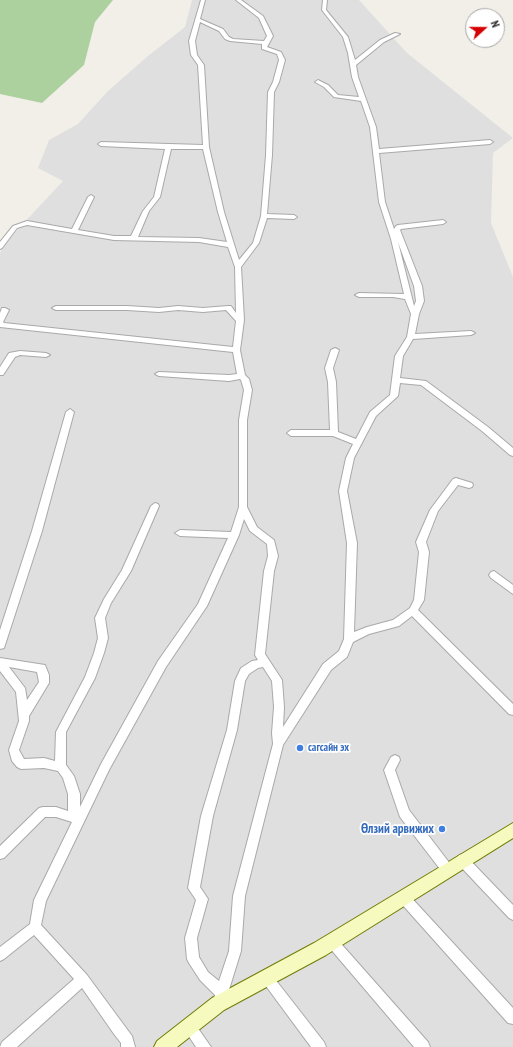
<!DOCTYPE html>
<html>
<head>
<meta charset="utf-8">
<style>
  body { margin:0 }
  #map { position:relative; width:513px; height:1047px; overflow:hidden; background:#f2efe9; font-family:"PT Sans Narrow",sans-serif }
  canvas { display:block }
  .north { position:absolute; left:465px; top:8px; width:40px; height:40px; box-sizing:border-box; background:#fff; border:1px solid #a7a7a7; border-radius:50%; rotate:69deg; font-size:11px; font-weight:700; line-height:16px; text-align:center; color:#222 }
  .north::after { content:''; display:block; margin:auto; width:14px; height:18px; background:#d40000; clip-path:polygon(50% 0,100% 100%,50% 72%,0 100%) }
</style>
</head>
<body>
<div id="map">
<canvas width="513" height="1047"></canvas>
<div class="north">N</div>
</div>
<script>
const context = document.querySelector('canvas').getContext('2d');
context.lineJoin = 'round';
function fill(path, color) { context.fillStyle = color; context.fill(path, 'evenodd'); }
const shape = rows => new Path2D(rows.map(r => 'M' + r).join(''));
function strokePath(path, color, width, dash) { context.strokeStyle = color; context.lineWidth = width; context.lineCap = dash ? 'butt' : 'round'; context.setLineDash(dash || []); context.stroke(path); }
function write(font, color, halo, rows, align = 'center') {
  context.font = font + ' "PT Sans Narrow",sans-serif'; context.lineWidth = 3.5; context.setLineDash([]); context.textBaseline = 'middle'; context.strokeStyle = halo; context.fillStyle = color; for (const [text, x, y, turn = 0] of rows) {
    context.save(); context.translate(x, y); context.rotate((+turn || 0) * Math.PI / 180); context.textAlign = isNaN(turn) ? turn : align; if (halo) context.strokeText(text, 0, 0); context.fillText(text, 0, 0); context.restore();
  }
}
fill(shape([
  [192,0,359,0,407,53,513,138,493,153,491,223,513,277,513,1047,0,1047,0,253,5,243,63,181,38,168,49,140,78,124,107,92,148,56,185,27]
]), '#e0dfdf');
fill(shape([
  [0,0,113,0,95,22,84,65,42,103,0,94]
]), '#add19e');
const street = shape([
  [201,0,205,0,200,19,223,29,229,37,233,39,264,41,267,36,259,18,236,0,241,0,263,16,273,36,267,47,281,52,285,60,279,82,274,92,272,155,267,214,294,215,297,217,294,219,267,218,259,243,241,267,244,320,240,350,245,375,249,379,252,390,247,420,247,507,257,527,274,540,278,556,274,571,265,654,282,680,284,707,283,727,323,664,339,651,344,639,347,543,339,491,346,458,353,444,333,436,291,436,287,433,291,430,330,430,328,382,325,368,331,350,335,348,339,350,333,368,336,382,338,432,356,439,370,412,390,395,395,356,407,337,411,314,405,299,393,297,359,297,355,295,359,293,404,294,391,239,379,202,370,127,361,101,334,97,324,87,315,82,318,80,328,85,338,95,359,97,352,77,348,53,343,37,322,10,323,0,327,0,326,10,348,37,355,60,380,40,395,33,400,34,384,42,356,65,358,77,376,127,379,149,490,140,493,142,490,144,379,153,385,202,394,229,396,226,398,225,443,220,446,222,443,224,401,229,400,230,422,286,424,301,419,314,415,334,471,331,475,333,471,335,413,339,403,356,400,378,426,381,488,427,513,448,513,456,510,455,482,431,421,385,400,383,398,396,376,416,354,458,347,491,357,543,354,632,367,627,393,620,410,608,414,600,419,552,416,542,430,510,453,479,456,478,472,483,473,485,472,487,469,488,458,485,438,511,426,542,429,552,424,600,418,610,513,704,513,715,509,714,412,616,399,626,369,634,353,642,347,657,331,670,283,745,245,896,241,951,223,1009,218,1010,213,1009,212,1004,215,995,200,980,189,963,187,959,185,938,196,900,188,888,201,816,227,730,235,681,241,668,252,661,258,660,255,655,264,571,268,556,267,544,250,531,244,519,239,535,207,606,166,667,109,770,46,901,41,925,87,975,132,1036,135,1047,121,1047,121,1043,114,1034,82,988,17,1047,0,1047,2,1042,74,979,34,935,4,959,0,961,0,947,30,924,34,900,72,822,56,817,45,817,4,858,0,859,0,846,39,808,43,807,56,807,68,811,68,794,63,778,58,771,44,768,21,769,17,767,12,761,9,750,19,721,16,692,0,671,0,658,45,665,49,675,49,683,29,716,29,721,19,750,24,759,44,758,55,761,56,732,85,677,94,653,98,638,95,618,104,599,122,570,151,506,155,503,158,504,159,506,131,571,111,603,105,618,108,638,104,653,95,678,66,732,66,765,74,776,80,794,80,807,101,764,158,661,198,604,228,538,180,536,175,533,180,530,231,532,239,507,239,420,244,390,241,380,240,379,229,381,159,376,155,374,159,372,229,375,237,374,233,352,0,327,0,313,2,308,5,308,9,310,3,322,4,323,233,347,236,321,226,310,203,312,178,310,159,312,127,310,56,310,52,308,56,306,127,306,159,308,178,306,203,308,228,306,231,306,236,313,235,267,228,247,199,242,114,240,27,225,17,228,2,248,0,249,0,242,13,226,27,221,72,229,88,197,91,195,94,197,78,230,114,236,131,236,143,211,154,197,165,149,101,146,98,144,101,142,203,145,198,65,191,55,189,41,201,0],
  [200,22,219,31,225,39,230,41,262,44,262,49,277,54,279,60,273,82,268,92,266,155,261,216,253,243,239,260,224,212,209,147,204,65,197,55,195,41,200,22],
  [171,149,203,149,218,212,227,242,199,238,138,237,149,211,160,197,171,149],
  [398,242,414,286,416,301,414,306,398,242],
  [9,667,37,672,39,682,27,700,25,688,9,667],
  [263,667,272,681,274,707,272,733,273,744,233,896,229,951,219,981,208,972,199,957,197,938,208,899,200,887,213,816,237,730,245,681,249,674,258,668,263,667],
  [20,351,46,353,50,355,46,357,20,355,15,357,3,375,0,375,0,367,9,353,20,351],
  [70,409,74,412,42,531,5,645,4,648,0,649,0,630,32,531,66,412,70,409],
  [494,571,513,585,513,594,491,578,489,575,491,572,494,571],
  [395,755,399,757,400,760,395,770,409,810,451,865,453,869,451,873,447,875,443,873,400,817,384,770,391,757,395,755],
  [462,854,466,856,513,905,513,920,509,918,458,864,456,860,458,856,462,854],
  [403,891,407,893,513,1008,513,1024,508,1023,399,901,397,897,399,893,403,891],
  [332,936,336,938,428,1042,430,1047,414,1047,328,946,326,942,328,938,332,936],
  [267,972,271,974,324,1042,326,1047,311,1047,263,982,261,978,263,974,267,972],
  [188,1020,193,1021,211,1047,196,1047,182,1026,183,1021,188,1020]
]);
const secondary = shape([
  [513,823,513,838,326,955,224,1010,177,1047,154,1047,157,1041,212,998,314,943,513,823]
]);
strokePath(street, '#a9a9a9', 2);
strokePath(secondary, '#707d05', 2);
fill(street, '#fff');
fill(secondary, '#f7fabf');
for (const [x, y, r, color] of [
  [300,748,4,"#3f7fe0"],
  [442,829,4,"#3f7fe0"]
]) { const dot = new Path2D(); dot.arc(x, y, r, 0, 2 * Math.PI); context.fillStyle = color; context.fill(dot); strokePath(dot, '#fff', 1.5); }
write('bold 11px', '#366cbe', '#fff', [
  ["сагсайн эх",308,748]
], 'left');
write('bold 13px', '#366cbe', '#fff', [
  ["Өлзий арвижих",434,829]
], 'right');
</script>
</body>
</html>
